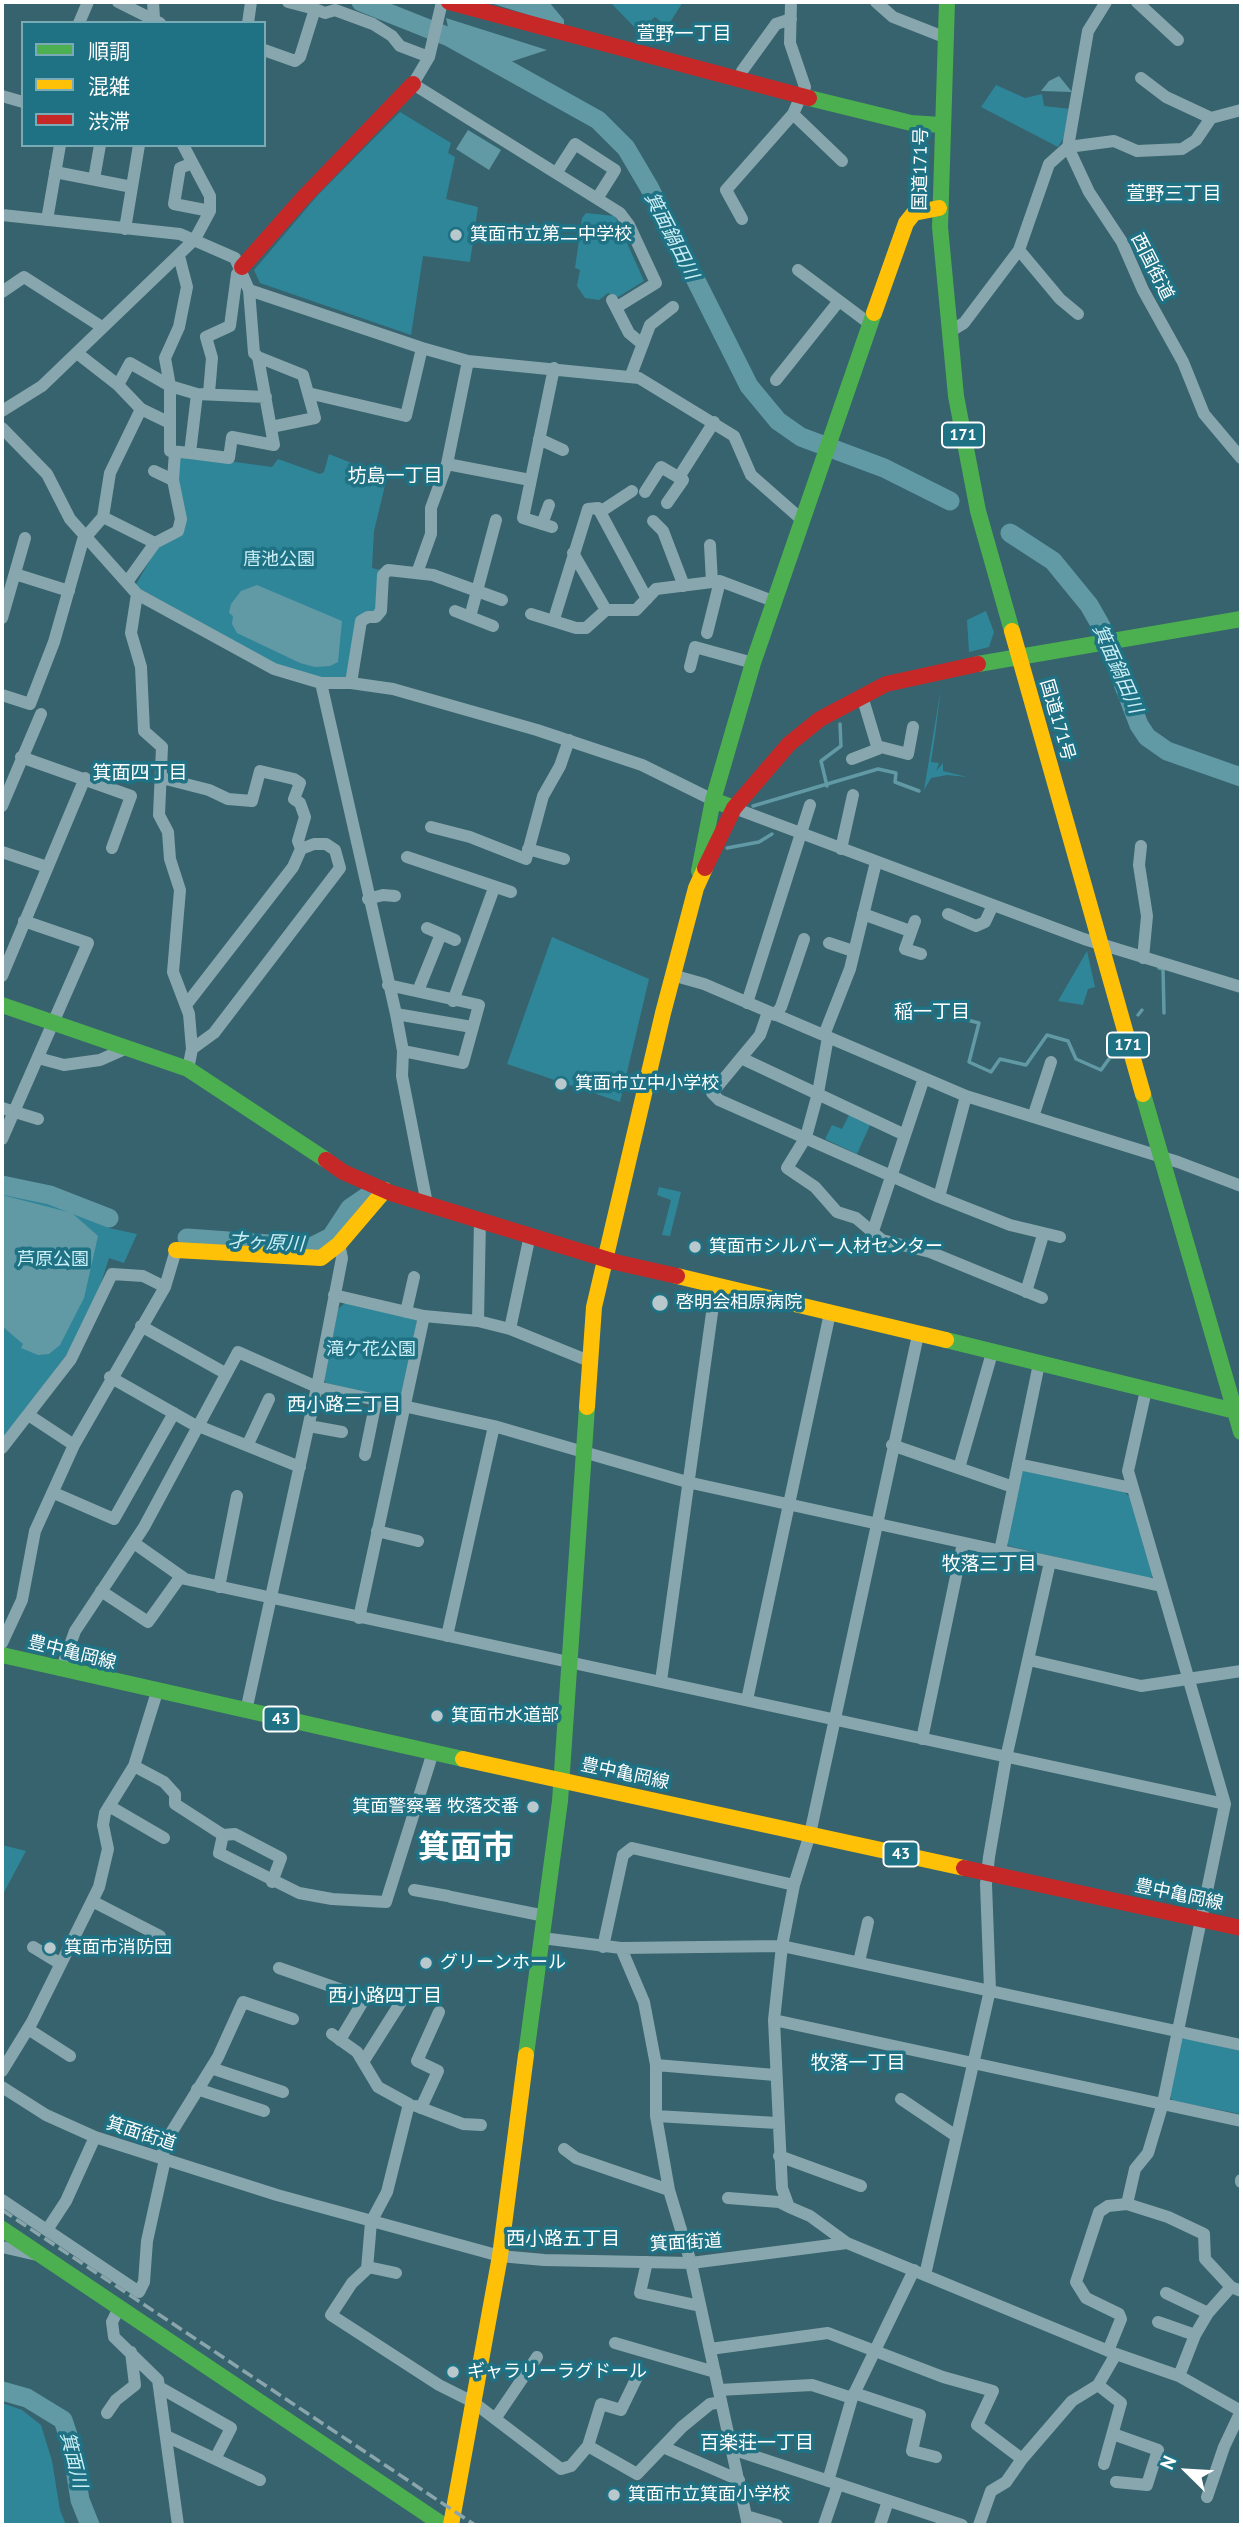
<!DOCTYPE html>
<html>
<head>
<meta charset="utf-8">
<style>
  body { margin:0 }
  #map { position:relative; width:1243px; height:2527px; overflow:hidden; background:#36636d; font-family:"PT Sans","Noto Sans JP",sans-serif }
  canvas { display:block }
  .frame { position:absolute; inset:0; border:4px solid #fff; pointer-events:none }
  .legend { position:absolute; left:21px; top:21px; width:245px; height:126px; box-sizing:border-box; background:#1f7184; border:2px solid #79aab5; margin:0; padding:9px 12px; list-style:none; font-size:21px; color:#fff }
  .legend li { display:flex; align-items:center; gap:14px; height:35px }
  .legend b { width:35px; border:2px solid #79aab5 }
  .north { position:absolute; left:1152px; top:2436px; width:70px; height:70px; -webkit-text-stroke:5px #1f7184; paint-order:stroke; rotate:294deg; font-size:19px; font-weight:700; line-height:28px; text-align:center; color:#fff }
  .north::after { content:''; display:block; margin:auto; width:24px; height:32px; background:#fff; clip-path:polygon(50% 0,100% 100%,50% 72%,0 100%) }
</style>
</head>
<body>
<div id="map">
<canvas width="1243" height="2527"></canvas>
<div class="frame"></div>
<ul class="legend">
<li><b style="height:9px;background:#4caf50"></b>順調</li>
<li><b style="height:9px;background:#ffc107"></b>混雑</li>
<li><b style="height:9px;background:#c62828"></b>渋滞</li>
</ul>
<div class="north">N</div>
</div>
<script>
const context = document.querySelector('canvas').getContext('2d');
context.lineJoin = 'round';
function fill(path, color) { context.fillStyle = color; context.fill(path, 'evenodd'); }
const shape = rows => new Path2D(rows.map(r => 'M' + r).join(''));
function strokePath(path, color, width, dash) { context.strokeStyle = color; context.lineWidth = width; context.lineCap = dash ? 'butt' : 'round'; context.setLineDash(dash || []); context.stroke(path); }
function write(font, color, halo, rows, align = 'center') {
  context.font = font + ' "PT Sans","Noto Sans JP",sans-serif'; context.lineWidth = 7; context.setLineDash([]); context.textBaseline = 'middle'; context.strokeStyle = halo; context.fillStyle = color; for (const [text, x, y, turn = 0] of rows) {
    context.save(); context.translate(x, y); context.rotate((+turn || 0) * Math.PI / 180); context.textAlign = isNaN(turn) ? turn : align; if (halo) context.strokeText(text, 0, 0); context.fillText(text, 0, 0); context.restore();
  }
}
fill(shape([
  [610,2,683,2,667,27,655,17,638,31],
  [996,85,1025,98,1042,94,1044,106,1071,109,1065,136,1058,147,981,107],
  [400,112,451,143,448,153,455,157,446,199,478,207,470,262,423,256,411,335,260,283,254,270,318,195],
  [586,213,615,216,644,281,618,297,608,293,599,300,585,298,577,286,580,270,575,268,582,218],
  [329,454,359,466,388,473,374,531,372,568,380,570,380,610,364,614,346,677,321,679,286,670,135,586,157,548,176,536,177,460,184,455,272,467,278,459,320,474,324,472],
  [986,611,994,632,989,647,969,652,967,620],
  [941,688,935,736,931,762,939,763,936,771,943,763,943,771,967,777,947,775,931,778,924,790],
  [552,937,649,979,620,1102,507,1064],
  [1087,951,1095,987,1088,989,1083,1005,1058,1001],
  [850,1113,871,1123,857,1154,825,1139,832,1125,842,1129],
  [659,1187,681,1192,670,1236,662,1235,671,1200,657,1195],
  [2,1189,56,1203,109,1228,137,1234,124,1263,109,1258,99,1290,73,1346,2,1440],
  [345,1303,417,1320,403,1396,398,1400,326,1383,324,1380,338,1309],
  [1026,1470,1124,1492,1133,1499,1153,1576,1149,1579,1009,1546,1007,1542,1022,1472],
  [2,1845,26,1851,2,1896],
  [1185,2038,1241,2051,1241,2114,1173,2101,1169,2095,1180,2041],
  [2,2403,22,2410,41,2425,52,2461,60,2510,66,2525,2,2525]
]), '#308699');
fill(shape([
  [487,2,549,2,564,20,564,26],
  [446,18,547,50,510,62,448,27],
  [1059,76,1072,92,1041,91,1049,81],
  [468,130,501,150,489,170,456,149],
  [257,585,342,621,338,662,330,666,315,667,300,663,237,633,232,624,233,616,229,613,231,604,241,591],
  [2,1195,72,1213,98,1236,84,1298,60,1345,49,1354,38,1355,21,1348,23,1344,2,1326]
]), '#6199a5');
strokePath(shape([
  [827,786,821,761,841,746,840,724],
  [753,806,878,769,896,773,895,782,919,791],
  [727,848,759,842,772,834],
  [1159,968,1163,969,1164,1013],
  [1138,1015,1142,1010],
  [952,1016,979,1023,969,1062,991,1072,1000,1059,1026,1065,1047,1035,1068,1041,1076,1059,1101,1070,1114,1052]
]), '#6199a5', 3.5);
strokePath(shape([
  [361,2,449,37,598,120,626,148,649,187,749,386,778,421,801,437,884,468,950,501],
  [1010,533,1053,561,1089,605,1101,626,1139,725,1147,737,1167,751,1241,777],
  [2,1185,50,1195,109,1218],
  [187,1238,311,1247,331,1237,350,1208,366,1197],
  [2,2391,27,2398,63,2420,71,2444,80,2500,90,2525]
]), '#6199a5', 19);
strokePath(shape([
  [118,2,160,23],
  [153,2,154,18],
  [288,2,315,9],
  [442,2,429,57,413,84,620,213,629,225,656,283,617,307],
  [876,2,893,17,944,37],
  [1106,2,1088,31,1068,147,1089,192,1122,242,1143,290,1183,362,1204,414,1241,458],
  [1137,2,1178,40],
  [79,23,88,2],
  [248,23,251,2],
  [264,50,295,61,300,57,315,9,325,13,335,10,373,24,392,36,400,46,429,57],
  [742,71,776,24,791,19],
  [1141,78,1166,97,1211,118],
  [2,96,23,102],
  [793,114,842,161],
  [190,164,180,168,174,204,210,211],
  [55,172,132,187],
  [557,172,575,144,615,170,598,197],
  [94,179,100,145],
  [2,215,180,234,235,258,249,290,422,348,468,361,639,378,734,436,751,475,801,519],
  [742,219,726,190,793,114,805,87,790,43,791,2],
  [47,220,60,145],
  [125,229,139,145],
  [1019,250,1060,299,1078,314],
  [179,256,187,287,179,327,165,358,170,386,170,451,190,453,197,394],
  [798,270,870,324],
  [2,292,24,277,102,327],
  [612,300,629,333,641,343],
  [949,332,964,323,1019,250,1049,164,1068,147,1114,141,1137,151,1182,149,1196,140,1211,118,1241,110],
  [77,353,118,385,141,409,170,423],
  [258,357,303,375,308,393],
  [631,375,650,325,673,307],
  [776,380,839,301],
  [118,385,130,363,170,386,197,394,266,397],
  [209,393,212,358,206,337,230,326,237,274,242,267],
  [2,411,42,386,195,239,210,211,210,196,183,145],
  [271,427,315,418,308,393,406,416,422,348],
  [2,428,47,474,70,519,137,594,274,669,321,683,351,683,393,689,537,730,642,765,713,800],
  [539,439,563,450],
  [190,453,229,458,232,437,274,445,258,357,254,353,249,290],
  [447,464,530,480],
  [154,471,173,480],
  [679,477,714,422],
  [645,492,661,467,683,480,667,503],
  [600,512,632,491],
  [103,517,155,543],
  [653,521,663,531,684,586],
  [542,524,549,505],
  [552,527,523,518,554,368],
  [710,545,712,582],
  [573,553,606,610],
  [417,573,431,534,431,508,447,464,468,361],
  [15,574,69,591],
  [127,582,155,543,178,531,181,519,173,480,175,452],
  [137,594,131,633,141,667,144,731,162,747,159,815,168,832,170,859,180,890,173,972,189,1014,192,1049,188,1069],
  [455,611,493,626],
  [531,614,576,628,586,628,606,610,636,610,656,589,720,581,773,601],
  [470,617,496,520],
  [2,618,25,538],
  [554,619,588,509,598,508,647,599],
  [707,633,720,581],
  [690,667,695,647,753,663],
  [321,683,396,1014,403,1051,402,1076,427,1204],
  [351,683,361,621,368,617,376,617,381,611,383,575,388,570,433,575,502,600],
  [2,695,30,704,54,642,83,540,103,517,110,473,141,409],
  [862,696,877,746,908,754,913,727],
  [21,757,131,796,112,848],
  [852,759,878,749],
  [162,778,209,790,228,799,252,801,260,771,294,779,300,783,294,799,300,803,305,817,298,841,301,849],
  [2,806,41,714],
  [734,808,1084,939,1241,987],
  [431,827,470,837,526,859,543,796,560,766,569,740],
  [1141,846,1139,865,1147,916,1143,958],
  [528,849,564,859],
  [841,849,853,795],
  [2,852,47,867],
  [407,857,511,892],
  [368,899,383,895,395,896],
  [863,914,910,931],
  [948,914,976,926,985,922,993,905],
  [915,921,905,949,921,954],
  [427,928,455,940],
  [829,943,853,951],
  [672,975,704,984,966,1096,1178,1162,1241,1186],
  [2,976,85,778],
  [388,985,479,1005,463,1063,403,1051],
  [418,991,441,934],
  [453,1001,494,888],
  [747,1003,810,805],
  [186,1005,293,867,301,849,314,844,326,844,335,850,340,868,214,1033,192,1049],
  [768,1012,760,1035,712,1093,719,1100,939,1197,1010,1225,1060,1237],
  [396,1014,472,1027],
  [775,1015,781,1007,804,939],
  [824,1035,850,969,876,862],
  [828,1037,818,1093,806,1137,787,1168,815,1187,837,1212,856,1218,882,1240,930,1252,1042,1298],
  [38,1058,64,1065,100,1060,127,1048],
  [741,1058,905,1135],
  [2,1108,38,1119],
  [1033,1117,1051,1062],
  [2,1139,88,943,24,921],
  [939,1197,966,1096],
  [873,1231,924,1078],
  [1026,1292,1043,1235],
  [334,1295,424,1316,478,1321,510,1329,589,1361],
  [406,1312,414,1277],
  [478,1321,480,1220],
  [141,1326,225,1373],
  [510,1329,530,1235],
  [110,1377,191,1423,300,1467],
  [30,1416,74,1445],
  [309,1426,342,1432],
  [248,1444,269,1399],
  [892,1445,1013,1487],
  [2,1448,71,1359,112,1274,143,1276,165,1287],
  [365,1455,376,1401],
  [1018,1464,1132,1488],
  [959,1468,992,1353],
  [54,1493,114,1519,174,1413],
  [377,1531,418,1541],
  [134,1543,185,1579,1225,1804],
  [1000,1551,1039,1364],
  [219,1587,237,1496],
  [101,1591,148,1622,181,1576],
  [359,1618,424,1316],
  [447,1636,494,1426],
  [2,1643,22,1600,35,1531,74,1445,165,1287,176,1250],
  [1029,1660,1141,1686,1241,1671],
  [61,1670,75,1631,144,1527,238,1352,317,1387,494,1426,687,1482,1161,1586],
  [661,1681,716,1284],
  [747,1700,830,1313],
  [246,1711,317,1387,342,1258,339,1244],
  [922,1739,963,1543],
  [134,1766,164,1782,175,1794,175,1804,223,1835,219,1853,299,1893,332,1899,386,1902,433,1752],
  [109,1806,164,1838],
  [223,1835,235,1834,281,1858,272,1882],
  [414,1890,448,1896],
  [451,1897,545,1916],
  [92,1901,160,1936],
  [542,1938,621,1948,782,1946,1241,2045],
  [33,1947,61,1964],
  [603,1947,623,1855,632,1848,794,1885],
  [621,1948,644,2002,656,2065,656,2116,669,2190,691,2263,748,2525],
  [859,1962,868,1922],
  [279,1968,365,1998,340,2040],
  [774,2020,1241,2121],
  [28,2029,70,2056],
  [332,2034,357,2052,378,2087,409,2104,387,2192,371,2222,367,2269,352,2283,331,2315,439,2385,473,2402,561,2469,571,2466,588,2446,637,2474,682,2427,710,2404,721,2402],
  [363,2062,401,2002],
  [656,2065,775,2075],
  [211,2068,283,2092],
  [2,2071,32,2022,99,1887,108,1849,103,1825,105,1813,134,1766,157,1692],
  [2,2087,46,2115,95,2137,277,2195,500,2256,544,2260,691,2263,847,2243,1116,2354,1179,2376,1241,2411],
  [197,2089,264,2111],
  [901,2099,956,2136],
  [416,2106,463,2124,481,2125],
  [421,2108,438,2071,417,2061,439,2012],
  [656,2116,777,2123],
  [564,2149,576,2158,669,2190],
  [779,2156,861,2186],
  [1241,2182,1241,2180],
  [728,2198,779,2202,789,2207],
  [2,2200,139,2292,144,2282,147,2241,164,2164,163,2146,218,2057,243,2002,293,2019],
  [1127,2204,1135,2169,1148,2153,1163,2103,1225,1804,1128,1471,1146,1390],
  [47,2230,66,2201,95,2137],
  [847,2243,810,2216,789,2207,782,2188,774,2020,782,1946,794,1885,810,1834,918,1335],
  [2,2247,37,2255],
  [647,2262,640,2293,700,2306],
  [368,2267,396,2273],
  [925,2275,990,1990,986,1884,989,1857,1006,1758,1050,1562],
  [1166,2293,1208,2313],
  [119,2308,112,2322,114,2337,158,2380,178,2525],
  [1158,2322,1195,2335],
  [615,2343,715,2372],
  [710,2349,828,2333,943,2377,993,2391,977,2425,1022,2459],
  [1108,2351,1121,2319,1119,2314,1086,2298,1076,2282,1099,2212,1108,2206,1127,2204,1168,2217,1204,2234,1205,2259,1231,2287,1241,2291],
  [1179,2376,1195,2335,1208,2313,1231,2287],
  [1098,2385,1121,2403,1104,2464],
  [159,2387,231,2428,216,2457],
  [719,2390,812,2385,852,2398],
  [854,2393,920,2415,912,2451,936,2457],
  [107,2413,116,2400,135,2385,131,2352],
  [495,2419,537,2357],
  [1113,2434,1158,2450,1147,2485,1116,2482],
  [166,2436,260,2480],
  [588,2446,601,2404,621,2410,637,2377],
  [663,2447,739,2480],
  [732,2449,962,2525],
  [828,2481,852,2398,914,2270],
  [1207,2497,1224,2447,1241,2411],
  [746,2516,777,2525],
  [824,2525,838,2484],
  [880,2525,888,2501],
  [979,2525,991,2491,1006,2482,1022,2459,1072,2401,1098,2385,1116,2354]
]), '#88a6ad', 12);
strokePath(shape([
  [947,2,940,227,956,396,978,511,1012,631],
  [809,98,911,123,941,125],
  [978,664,1241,619],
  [734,808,713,800,753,663,874,313],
  [699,871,713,800],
  [2,1005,188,1069,326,1160],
  [1143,1094,1241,1432],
  [946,1340,1235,1411],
  [2,1655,463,1759],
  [526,2055,560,1801,587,1407],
  [2,2229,443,2525]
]), '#4caf50', 16);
strokePath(shape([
  [874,313,906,223,914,213,939,208],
  [1012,631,1143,1094],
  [176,1250,321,1258,339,1244,385,1190],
  [677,1276,946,1340],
  [587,1407,594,1307,663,1013,696,888,705,868],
  [463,1759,964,1868],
  [451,2525,500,2256,526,2055]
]), '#ffc107', 16);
strokePath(shape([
  [449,2,809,98],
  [242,267,303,198,413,84],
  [705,868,734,808,789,744,820,719,886,684,978,664],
  [326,1160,343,1172,391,1193,615,1262,677,1276],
  [964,1868,1241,1928]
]), '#c62828', 16);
strokePath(shape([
  [2,2210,475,2525]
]), '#8aa6ac', 3.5, [12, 5]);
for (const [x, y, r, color] of [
  [456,235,7,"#b9c8cc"],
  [561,1084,7,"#b9c8cc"],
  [695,1247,7,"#b9c8cc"],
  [660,1303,9,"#b9c8cc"],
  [437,1716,7,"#b9c8cc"],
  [533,1807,7,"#b9c8cc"],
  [50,1948,7,"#b9c8cc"],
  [426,1963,7,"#b9c8cc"],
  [453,2372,7,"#b9c8cc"],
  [614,2495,7,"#b9c8cc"]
]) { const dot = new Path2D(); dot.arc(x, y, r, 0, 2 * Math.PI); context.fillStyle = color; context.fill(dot); strokePath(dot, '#1f7184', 2.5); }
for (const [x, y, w] of [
  [963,435,42],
  [1128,1045,42],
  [281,1719,35],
  [901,1854,35]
]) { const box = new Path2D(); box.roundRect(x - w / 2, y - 12.5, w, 25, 5); context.fillStyle = '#1f7184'; context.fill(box); strokePath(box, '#fff', 2); }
write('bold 16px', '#fff', null, [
  ["171",963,435],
  ["171",1128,1045],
  ["43",281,1719],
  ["43",901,1854]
]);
write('18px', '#fff', '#1f7184', [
  ["国道171号",921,169,-89],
  ["西国街道",1152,267,63],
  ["国道171号",1057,720,74],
  ["豊中亀岡線",72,1653,14],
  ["豊中亀岡線",625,1774,12],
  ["豊中亀岡線",1179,1895,12],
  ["箕面街道",141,2134,18],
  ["箕面街道",686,2243,-3]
]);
write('18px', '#fff', '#1f7184', [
  ["箕面市立第二中学校",470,235],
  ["箕面市立中小学校",575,1084],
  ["箕面市シルバー人材センター",709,1247],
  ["啓明会相原病院",676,1303],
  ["箕面市水道部",451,1716],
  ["箕面警察署 牧落交番",519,1807,"right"],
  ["箕面市消防団",64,1948],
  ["グリーンホール",440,1963],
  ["ギャラリーラグドール",467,2372],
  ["箕面市立箕面小学校",628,2495]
], 'left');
write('18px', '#cbeff7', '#1f7184', [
  ["唐池公園",279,560],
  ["芦原公園",53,1260],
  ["滝ケ花公園",371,1350]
]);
write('19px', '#fff', '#1f7184', [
  ["萱野一丁目",684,35],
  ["萱野三丁目",1174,195],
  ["坊島一丁目",395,477],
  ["箕面四丁目",140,774],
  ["稲一丁目",932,1013],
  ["西小路三丁目",344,1406],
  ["牧落三丁目",989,1565],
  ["西小路四丁目",385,1997],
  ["牧落一丁目",858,2064],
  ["西小路五丁目",563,2240],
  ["百楽荘一丁目",757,2444]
]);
write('italic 19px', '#c9eef5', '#1f7184', [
  ["箕面鍋田川",671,236,63],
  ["箕面鍋田川",1117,669,66],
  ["才ヶ原川",266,1243,3],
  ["箕面川",73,2460,76]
]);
write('bold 32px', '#fff', '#1f7184', [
  ["箕面市",466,1849]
]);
</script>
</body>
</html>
